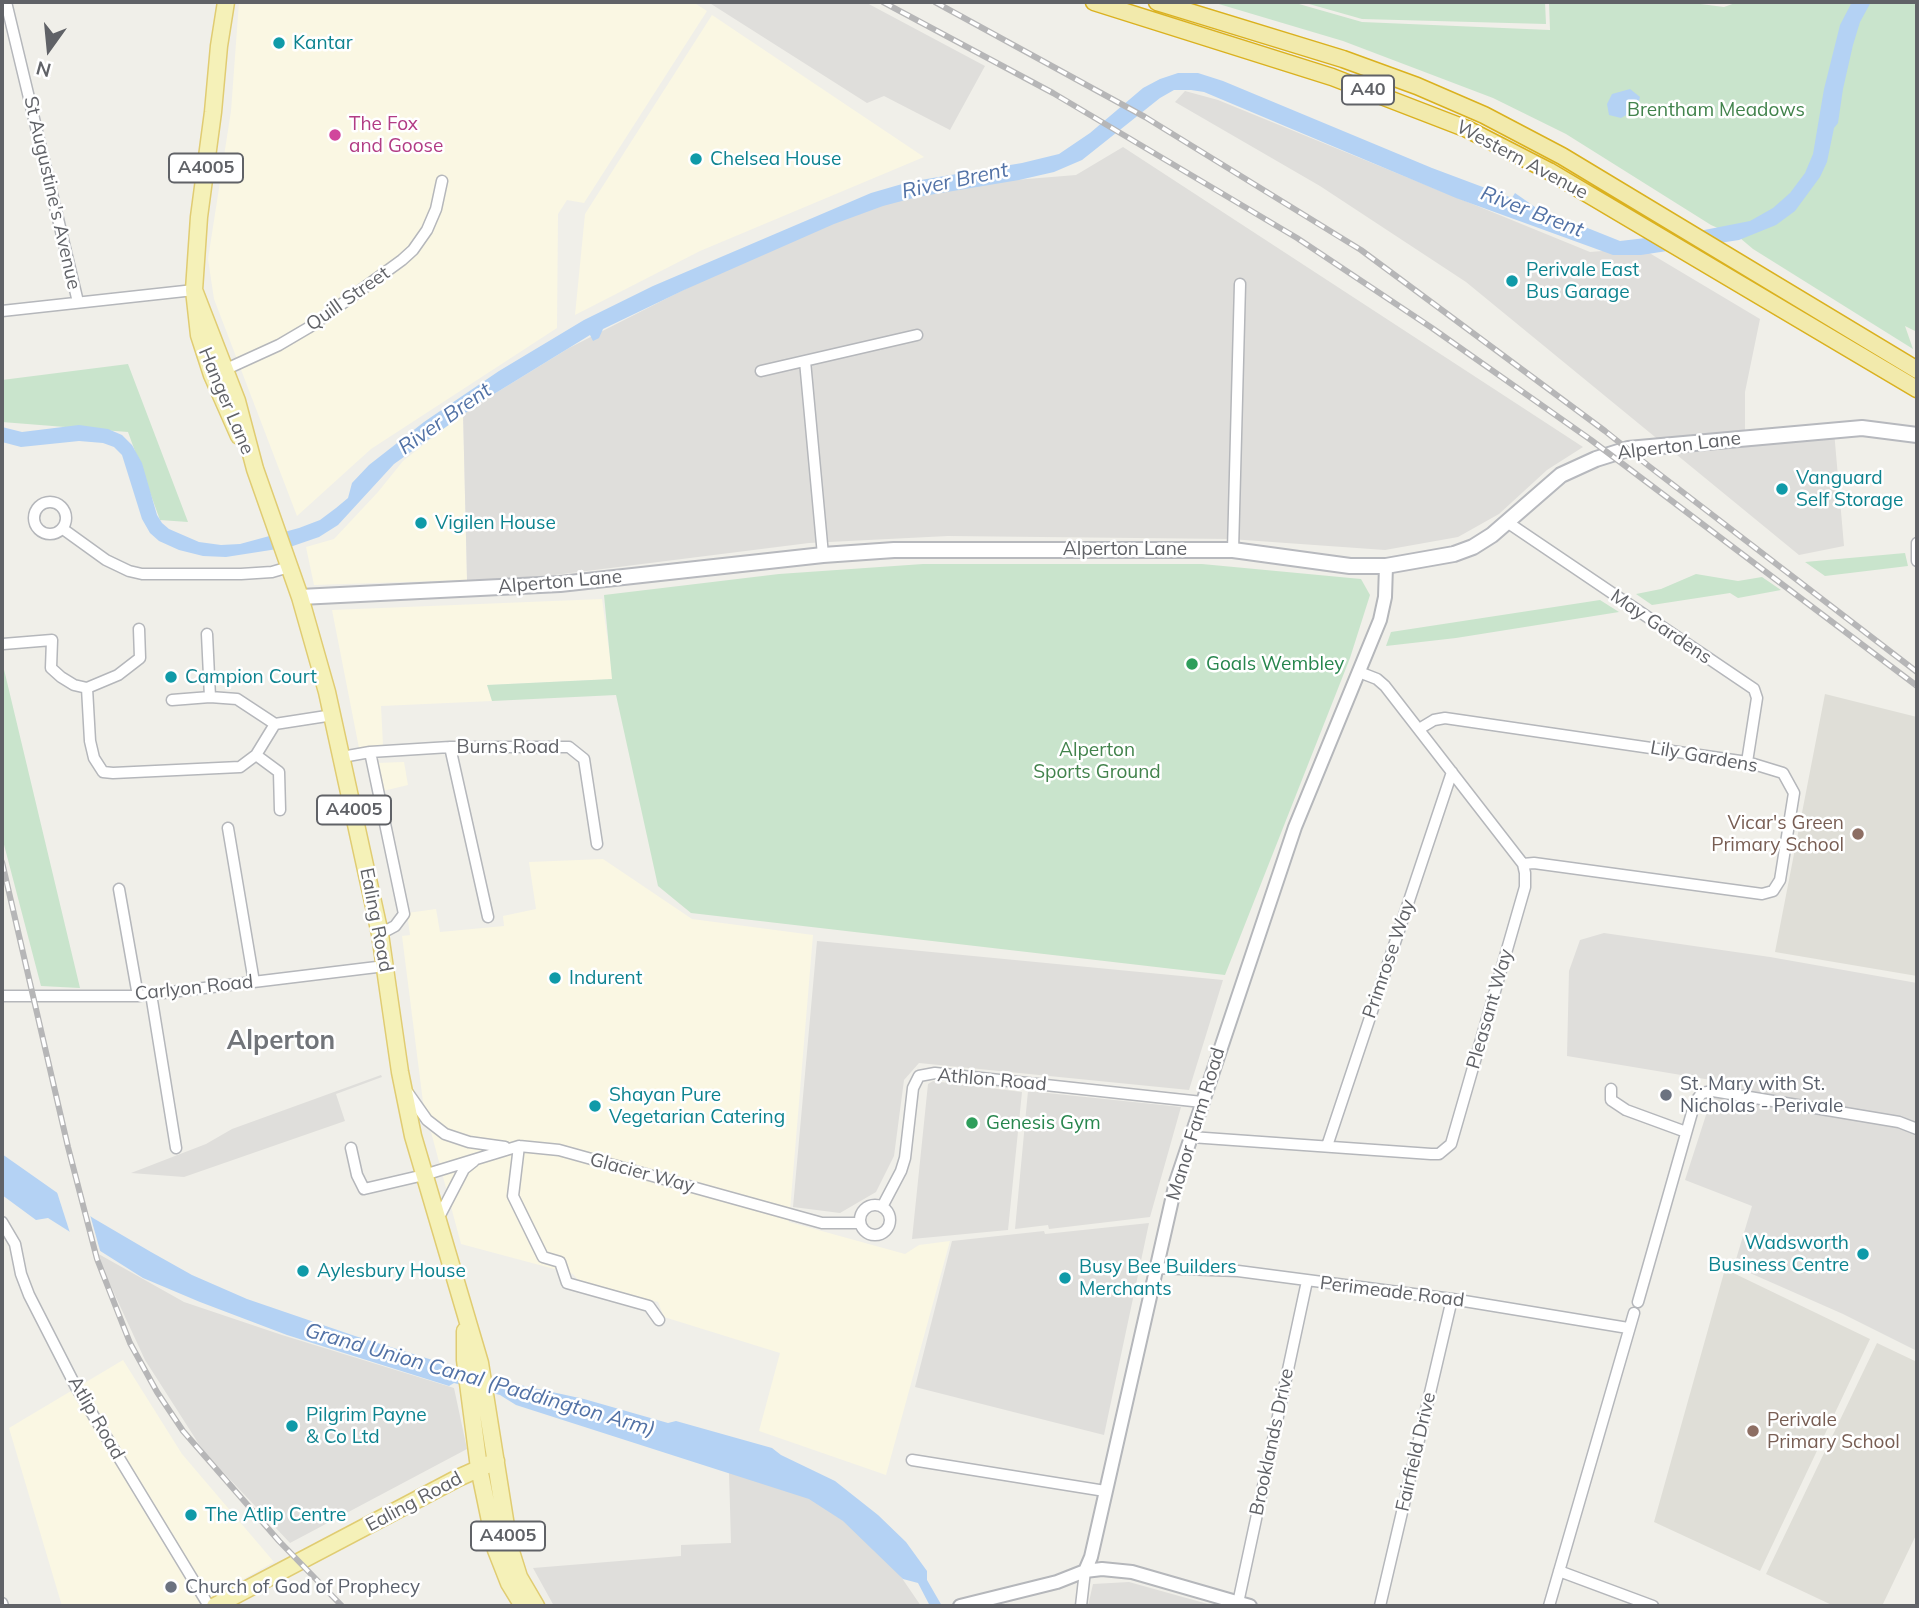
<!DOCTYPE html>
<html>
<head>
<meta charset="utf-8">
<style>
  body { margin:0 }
  #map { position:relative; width:1919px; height:1608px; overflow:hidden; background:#f0efe9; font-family:Mulish,sans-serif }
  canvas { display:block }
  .frame { position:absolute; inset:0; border:4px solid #606267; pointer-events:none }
  .north { position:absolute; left:14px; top:14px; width:70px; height:70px; -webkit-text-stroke:5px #fff; paint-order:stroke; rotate:195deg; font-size:19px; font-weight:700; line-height:28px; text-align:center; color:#606267 }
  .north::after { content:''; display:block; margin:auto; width:24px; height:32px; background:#606267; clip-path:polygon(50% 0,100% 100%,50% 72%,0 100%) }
</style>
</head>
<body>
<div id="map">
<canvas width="1919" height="1608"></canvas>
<div class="frame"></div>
<div class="north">N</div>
</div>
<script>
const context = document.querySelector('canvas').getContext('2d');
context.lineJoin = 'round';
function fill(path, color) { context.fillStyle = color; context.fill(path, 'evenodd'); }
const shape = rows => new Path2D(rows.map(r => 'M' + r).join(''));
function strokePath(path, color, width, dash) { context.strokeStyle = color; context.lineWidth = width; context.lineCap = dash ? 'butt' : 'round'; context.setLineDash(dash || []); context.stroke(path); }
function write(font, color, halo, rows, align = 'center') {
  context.font = font + ' Mulish,sans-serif'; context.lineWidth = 5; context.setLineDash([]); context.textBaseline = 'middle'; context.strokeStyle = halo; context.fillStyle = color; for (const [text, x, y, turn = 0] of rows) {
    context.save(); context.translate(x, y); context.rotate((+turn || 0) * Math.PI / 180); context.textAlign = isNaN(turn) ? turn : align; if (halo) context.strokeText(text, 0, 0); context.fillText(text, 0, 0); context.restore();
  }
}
fill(shape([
  [239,2,693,2,707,11,584,203,567,200,558,214,557,328,371,449,297,516,214,299,208,259,231,111],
  [712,15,924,157,700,251,575,315,585,214],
  [463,413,467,580,314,585,306,547,334,539,378,492,403,461],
  [602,599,613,679,487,685,492,701,381,706,383,745,359,748,332,610],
  [404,762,408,785,383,791,376,763],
  [603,859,692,919,813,935,789,1222,905,1254,919,1245,950,1241,886,1475,759,1431,780,1353,664,1317,658,1302,579,1281,573,1274,461,1244,423,1102,402,936,410,935,407,913,436,909,440,932,504,926,503,916,536,909,529,862],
  [123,1360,182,1454,274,1562,195,1606,62,1606,9,1428]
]), '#faf7e3');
fill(shape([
  [708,2,865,2,985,66,950,130,884,96,867,103],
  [1185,91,1218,100,1590,252,1641,248,1760,319,1745,392,1745,437,1834,431,1844,546,1799,555,1466,282,1320,186,1175,102],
  [1123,147,1583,447,1547,470,1499,514,1458,537,1385,550,1230,539,948,536,809,543,531,578,467,580,463,413,569,348,697,283,855,213,954,185,1076,175],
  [1604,933,1770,957,1917,983,1917,1351,1843,1314,1734,1266,1752,1206,1685,1180,1717,1081,1567,1056,1569,971,1580,940],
  [817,941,1223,980,1189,1090,919,1063,904,1080,894,1156,876,1192,840,1213,793,1207],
  [381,1075,382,1077,336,1094,345,1121,184,1177,131,1173,206,1144,232,1129],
  [933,1081,1022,1092,1008,1230,912,1239,928,1084],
  [1028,1091,1181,1107,1150,1217,1049,1229,1048,1225,1015,1229],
  [1149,1223,1104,1435,915,1387,952,1241,1044,1231,1045,1234],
  [95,1252,184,1302,282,1335,454,1388,467,1449,290,1543,204,1452,145,1360],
  [729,1472,805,1494,880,1546,921,1606,554,1606,533,1568,681,1556,681,1545,731,1543],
  [1129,1582,1215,1606,1088,1606,1093,1584]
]), '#dfdedb');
fill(shape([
  [1825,694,1917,717,1917,976,1775,952],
  [1725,1269,1870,1339,1760,1571,1654,1522],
  [1877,1343,1917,1362,1917,1533,1882,1606,1834,1606,1766,1574]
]), '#dfded7');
fill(shape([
  [1212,2,1292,2,1362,22,1550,30,1549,2,1685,2,1724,7,1738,2,1917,2,1917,332,1905,326,1913,349,1753,249,1740,238,1711,225,1566,134,1493,98,1343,41],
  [1302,2,1545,2,1546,24,1362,19],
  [128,364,188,522,160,520,128,432,2,422,2,380],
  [1905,553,1908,566,1825,576,1805,562],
  [923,564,1202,564,1361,579,1370,595,1350,658,1225,975,691,913,658,886,616,695,492,701,487,685,612,679,604,595,779,574],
  [1696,574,1738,581,1762,577,1781,590,1738,598,1730,593,1652,605,1636,594,1661,589],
  [1600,600,1619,612,1456,638,1386,646,1391,632],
  [2,661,80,988,41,986,2,837]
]), '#c9e4cc');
fill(shape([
  [1852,2,1871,2,1860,22,1853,45,1843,89,1838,123,1834,128,1827,162,1820,177,1795,211,1776,225,1739,240,1641,255,1613,255,1456,198,1204,92,1191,90,1174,90,1160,98,1082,160,1054,172,1019,180,917,197,883,206,834,224,684,290,603,329,599,338,593,341,590,335,481,402,394,464,338,525,319,537,290,547,226,557,203,556,179,550,159,541,150,533,142,519,122,455,114,447,103,443,79,441,21,447,2,442,2,427,22,432,79,425,108,429,122,435,132,445,142,463,157,515,162,523,169,529,199,542,221,545,240,544,299,528,320,520,336,508,348,498,352,483,369,465,424,422,499,371,584,320,653,286,871,193,909,182,1022,163,1059,154,1090,133,1143,88,1160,79,1178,73,1198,73,1223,81,1432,168,1512,198,1515,193,1535,207,1620,241,1689,233,1750,221,1773,208,1790,193,1805,173,1813,154,1824,89,1840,25],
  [1630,89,1640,97,1637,109,1621,118,1609,115,1607,104,1612,94],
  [2,1154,93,1218,151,1252,192,1275,247,1299,355,1336,497,1380,584,1399,668,1423,676,1421,772,1448,781,1455,835,1481,878,1515,906,1542,927,1571,927,1580,942,1606,930,1606,918,1583,903,1579,843,1521,809,1499,516,1405,500,1395,454,1383,449,1386,287,1335,200,1302,143,1278,48,1218,36,1220,2,1195]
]), '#b4d2f4');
fill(shape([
  [56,1189,89,1211,101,1254,71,1236]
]), '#f0efe9');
const minor = shape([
  [6,2,78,302],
  [2,311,194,290],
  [805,361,823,555],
  [222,371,279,345,313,325,402,260,413,250,427,230,436,209,442,181],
  [761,371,917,335],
  '34 518a16 16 0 1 1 32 0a16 16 0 1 1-32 0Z',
  [1507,522,1754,689,1757,698,1747,762],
  [63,529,106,560,129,571,142,574,241,574,272,572,289,567],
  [1917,543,1917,561],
  [1233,550,1240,284],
  [207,634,210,697],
  [3,644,52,640,51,668,61,677,74,685,87,688,118,675,140,658,139,629],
  [87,688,90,741,94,758,103,772,113,773,240,767,256,755,275,724,333,715],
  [172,700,210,697,237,699,275,724],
  [1419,729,1434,720,1445,718,1747,762,1783,773,1794,793,1780,880,1773,891,1762,894,1534,863,1523,864],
  [450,747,488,917],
  [370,752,404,914,395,926,380,934],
  [256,755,279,772,280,810],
  [342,757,370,752,450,747,569,747,584,759,597,844],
  [228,828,254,982],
  [119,889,138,996],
  [151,994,176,1148],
  [2,996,138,996,385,966],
  [1611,1089,1611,1100,1626,1110,1686,1132],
  [408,1093,427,1120,445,1134,469,1142,505,1147],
  [1191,1137,1431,1154,1439,1154,1451,1144,1525,887,1525,873,1523,864,1385,686,1377,679,1359,672],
  [519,1146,513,1196,543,1257,560,1262,567,1283,649,1306,659,1320],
  [1327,1146,1452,772],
  [351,1148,357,1175,364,1189,424,1175,519,1146,559,1150,822,1223,860,1223],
  '860 1220a15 15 0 1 1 30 0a15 15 0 1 1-30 0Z',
  [882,1207,901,1171,905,1158,913,1088,919,1076,935,1073,1202,1102],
  [438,1219,464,1169,474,1161],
  [2,1222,15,1244,21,1274,29,1295,76,1387,209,1606],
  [1155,1268,1238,1271,1452,1299,1628,1328],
  [1638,1302,1695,1102,1702,1093,1713,1091,1899,1122,1917,1129],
  [912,1460,1105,1491],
  [1559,1571,1653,1606],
  [2,1603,3,1606],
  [1238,1603,1307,1281],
  [1081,1606,1085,1571],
  [1380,1606,1452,1299],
  [1549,1606,1634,1313]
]);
const tertiary = shape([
  [1085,1571,1091,1557,1176,1182,1295,827,1380,620,1385,597,1386,566],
  [960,1606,1057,1582,1085,1571,1102,1569,1132,1572,1250,1606]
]);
const secondary = shape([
  [300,597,560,584,823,555,894,550,1233,550,1350,566,1386,566,1454,554,1473,547,1492,535,1561,475,1596,459,1628,449,1862,428,1917,435]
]);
const primary = shape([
  [226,2,219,46,213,112,199,217,194,290,199,335,212,375,239,436],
  [194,290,237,401,255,469,300,597,327,692,380,934,400,1072,413,1136,480,1363,509,1545,519,1577,536,1606],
  [465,1331,465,1360,479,1468,496,1550,509,1583,523,1606],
  [215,1606,458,1478,496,1461]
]);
const trunk = shape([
  [1094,2,1332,77,1467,129,1549,171,1917,389],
  [1157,2,1343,59,1417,86,1484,115,1562,156,1917,370]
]);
strokePath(minor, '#b5b7bb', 13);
strokePath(tertiary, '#b5b7bb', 16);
strokePath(secondary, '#b7b9be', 18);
strokePath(primary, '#e0cc72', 19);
strokePath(trunk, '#dab11f', 19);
strokePath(minor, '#fff', 10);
strokePath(tertiary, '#fff', 12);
strokePath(secondary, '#fff', 14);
strokePath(primary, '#f5f1b8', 16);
strokePath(trunk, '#f2eaac', 16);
const rail = shape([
  [883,2,1053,93,1297,238,1432,328,1591,440,1917,686],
  [935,2,1145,117,1361,250,1605,431,1650,467,1917,672],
  [2,862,68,1147,97,1259,130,1343,157,1392,183,1431,279,1541,342,1606]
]);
strokePath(rail, '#b6b6b7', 6);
strokePath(rail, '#fff', 3.5, [10]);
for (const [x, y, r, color] of [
  [279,43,7,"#0f9aa8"],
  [335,135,7,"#d1479c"],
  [696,159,7,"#0f9aa8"],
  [1512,281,7,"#0f9aa8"],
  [1782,489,7,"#0f9aa8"],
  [421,523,7,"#0f9aa8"],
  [1192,664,7,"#2e9e5b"],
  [171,677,7,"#0f9aa8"],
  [1858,834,7,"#8d6e63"],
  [555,978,7,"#0f9aa8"],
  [1666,1095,7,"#6b7280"],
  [595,1106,7,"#0f9aa8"],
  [972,1123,7,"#2e9e5b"],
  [1863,1254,7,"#0f9aa8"],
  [303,1271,7,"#0f9aa8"],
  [1065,1278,7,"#0f9aa8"],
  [292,1426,7,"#0f9aa8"],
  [1753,1431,7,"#8d6e63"],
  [191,1515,7,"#0f9aa8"],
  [171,1587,7,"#6b7280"]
]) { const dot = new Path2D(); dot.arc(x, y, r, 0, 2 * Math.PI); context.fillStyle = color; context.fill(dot); strokePath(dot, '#fff', 2.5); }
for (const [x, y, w] of [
  [1368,90,52],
  [206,168,74],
  [354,810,74],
  [508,1536,74]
]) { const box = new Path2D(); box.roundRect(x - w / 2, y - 14.5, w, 29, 5); context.fillStyle = '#fff'; context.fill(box); strokePath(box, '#606267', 2); }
write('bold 18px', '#606267', null, [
  ["A40",1368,90],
  ["A4005",206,168],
  ["A4005",354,810],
  ["A4005",508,1536]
]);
write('19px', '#0d838f', '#fff', [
  ["Kantar",293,43],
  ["Chelsea House",710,159],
  ["Perivale East",1526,270],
  ["Bus Garage",1526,292],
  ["Vanguard",1796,478],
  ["Self Storage",1796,500],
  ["Vigilen House",435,523],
  ["Campion Court",185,677],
  ["Indurent",569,978],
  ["Shayan Pure",609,1095],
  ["Vegetarian Catering",609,1117],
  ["Wadsworth",1849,1243,"right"],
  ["Business Centre",1849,1265,"right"],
  ["Busy Bee Builders",1079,1267],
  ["Merchants",1079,1289],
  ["Aylesbury House",317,1271],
  ["Pilgrim Payne",306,1415],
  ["& Co Ltd",306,1437],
  ["The Atlip Centre",205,1515]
], 'left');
write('19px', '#42834c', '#fff', [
  ["Brentham Meadows",1716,110],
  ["Alperton",1097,750],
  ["Sports Ground",1097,772]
]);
write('19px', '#b23c85', '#fff', [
  ["The Fox",349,124],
  ["and Goose",349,146]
], 'left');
write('19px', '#606267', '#fff', [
  ["Western Avenue",1522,160,28],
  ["St Augustine's Avenue",52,193,77],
  ["Quill Street",348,299,-35],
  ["Hanger Lane",226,401,67],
  ["Alperton Lane",1679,446,-7],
  ["Alperton Lane",1125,549],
  ["Alperton Lane",560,582,-5],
  ["May Gardens",1661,627,34],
  ["Burns Road",508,747],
  ["Lily Gardens",1704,757,10],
  ["Ealing Road",376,920,79],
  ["Primrose Way",1389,959,-71],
  ["Carlyon Road",194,988,-6],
  ["Pleasant Way",1490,1009,-74],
  ["Athlon Road",992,1080,5],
  ["Manor Farm Road",1196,1124,-73],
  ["Glacier Way",642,1173,15],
  ["Perimeade Road",1392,1292,7],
  ["Atlip Road",96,1418,60],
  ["Brooklands Drive",1272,1442,-78],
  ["Fairfield Drive",1416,1452,-77],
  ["Ealing Road",414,1502,-28]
]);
write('19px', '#27864d', '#fff', [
  ["Goals Wembley",1206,664],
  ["Genesis Gym",986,1123]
], 'left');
write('19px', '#785e54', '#fff', [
  ["Vicar's Green",1844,823],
  ["Primary School",1844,845],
  ["Perivale",1767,1420,"left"],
  ["Primary School",1767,1442,"left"]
], 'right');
write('19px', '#5b616d', '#fff', [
  ["St. Mary with St.",1680,1084],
  ["Nicholas - Perivale",1680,1106],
  ["Church of God of Prophecy",185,1587]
], 'left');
write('italic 21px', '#5272a6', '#fff', [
  ["River Brent",955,181,-12],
  ["River Brent",1532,212,21],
  ["River Brent",445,419,-35],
  ["Grand Union Canal (Paddington Arm)",480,1380,16]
]);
write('bold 26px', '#717479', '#fff', [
  ["Alperton",281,1041]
]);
</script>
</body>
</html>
